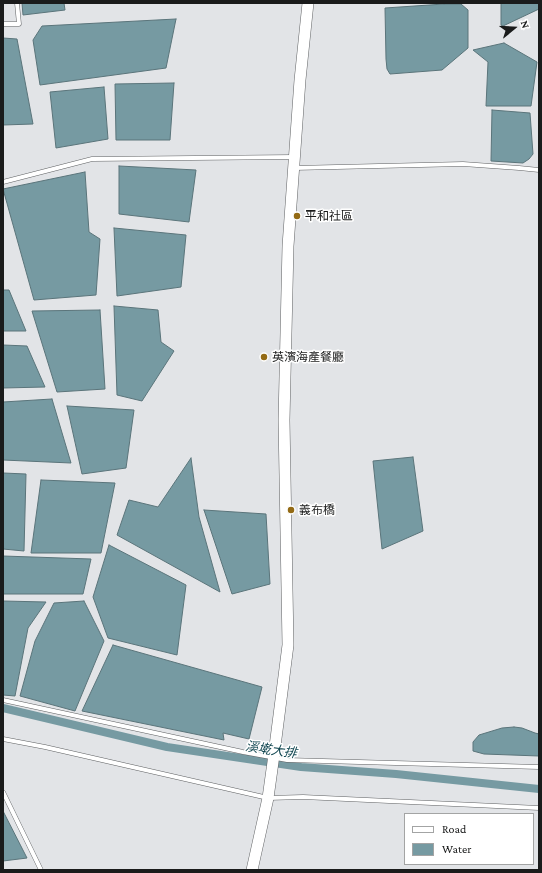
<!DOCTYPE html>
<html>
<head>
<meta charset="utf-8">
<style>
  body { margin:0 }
  #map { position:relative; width:542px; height:873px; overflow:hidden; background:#e2e4e7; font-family:"Crimson Pro",serif }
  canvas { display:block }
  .frame { position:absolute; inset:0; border:4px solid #1a1b1b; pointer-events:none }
  .legend { position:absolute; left:404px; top:813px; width:130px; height:52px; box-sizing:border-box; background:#fff; border:1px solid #a3a4a4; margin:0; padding:5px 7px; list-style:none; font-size:12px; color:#1a1b1b }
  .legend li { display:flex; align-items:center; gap:8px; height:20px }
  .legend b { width:20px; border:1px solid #a3a4a4 }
  .north { position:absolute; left:494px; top:8px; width:40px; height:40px; -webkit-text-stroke:3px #fff; paint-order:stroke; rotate:72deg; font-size:11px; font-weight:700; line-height:16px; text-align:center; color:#1a1b1b }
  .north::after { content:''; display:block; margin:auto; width:14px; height:18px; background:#1a1b1b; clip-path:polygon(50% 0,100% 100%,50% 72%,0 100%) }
</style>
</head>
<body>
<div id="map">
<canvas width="542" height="873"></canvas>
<div class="frame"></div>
<ul class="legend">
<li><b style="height:5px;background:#fff"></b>Road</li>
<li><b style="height:11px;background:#769aa2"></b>Water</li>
</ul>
<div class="north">N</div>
</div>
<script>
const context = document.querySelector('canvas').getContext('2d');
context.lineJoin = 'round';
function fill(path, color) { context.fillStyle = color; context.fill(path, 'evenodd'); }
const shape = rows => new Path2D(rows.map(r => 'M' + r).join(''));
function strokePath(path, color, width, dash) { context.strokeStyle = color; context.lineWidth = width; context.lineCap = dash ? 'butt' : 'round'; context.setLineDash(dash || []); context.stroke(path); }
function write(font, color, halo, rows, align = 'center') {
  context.font = font + ' "Crimson Pro","Noto Sans TC",serif'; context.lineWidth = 3; context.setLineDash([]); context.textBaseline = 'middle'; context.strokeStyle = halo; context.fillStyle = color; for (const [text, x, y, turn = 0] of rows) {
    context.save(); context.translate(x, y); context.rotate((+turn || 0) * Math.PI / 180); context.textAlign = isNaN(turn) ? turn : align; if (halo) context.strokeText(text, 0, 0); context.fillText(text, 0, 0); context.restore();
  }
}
const water = shape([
  [22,3,64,3,65,10,23,15,22,3],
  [501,3,539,3,539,9,503,26,501,25,501,3],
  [444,4,461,4,468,10,468,48,442,70,390,74,387,69,386,59,385,8,444,4],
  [176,19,166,68,40,85,33,40,42,26,176,19],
  [3,38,17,39,33,124,3,125,3,38],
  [504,43,537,62,531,106,486,106,488,62,473,50,504,43],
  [174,83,170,140,116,140,115,84,174,83],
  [104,87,108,139,56,148,50,92,104,87],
  [492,110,530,113,533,154,529,159,523,163,491,161,492,110],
  [119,166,196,170,189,222,119,214,119,166],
  [85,172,89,232,100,239,96,295,34,300,3,189,85,172],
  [114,228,186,235,181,287,117,296,114,228],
  [3,290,9,290,26,331,3,331,3,290],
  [114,306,158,310,161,342,174,351,142,401,117,395,114,306],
  [100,310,105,389,57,392,32,311,100,310],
  [3,345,27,346,45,387,3,388,3,345],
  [52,399,71,463,3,460,3,402,52,399],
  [67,406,134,410,126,468,82,474,67,406],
  [413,457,423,531,382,549,373,461,413,457],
  [191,458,199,517,220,592,117,535,129,500,158,507,191,458],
  [3,473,26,474,24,551,3,549,3,473],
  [41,480,115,483,101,553,31,553,41,480],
  [204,510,266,514,270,584,232,594,204,510],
  [109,545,186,585,177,655,108,638,93,597,109,545],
  [3,556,91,559,83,594,3,594,3,556],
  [3,601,46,602,28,628,15,696,3,695,3,601],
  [84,601,104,641,75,711,20,696,35,641,54,603,84,601],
  [113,645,262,687,249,739,223,733,224,740,82,711,113,645],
  [514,727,522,728,535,733,539,734,539,756,484,754,473,751,473,742,479,735,502,728,514,727],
  [3,811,27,858,3,861,3,811]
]);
fill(water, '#769aa2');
strokePath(water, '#5a747a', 1);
strokePath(shape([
  [3,708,167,747,301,767,396,774,539,789]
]), '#769aa2', 8);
const lane = shape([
  [3,24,19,24,17,3],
  [294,168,463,164,519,168,539,170],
  [3,182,92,159,294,157],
  [3,700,243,752,287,760,539,767],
  [3,739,45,747,268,798,303,797,539,808],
  [3,792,41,870]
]);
const secondary = shape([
  [252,870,268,798,273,762,288,645,284,420,288,246,300,80,308,3]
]);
strokePath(lane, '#5f6163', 5);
strokePath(secondary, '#5f6163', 12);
strokePath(lane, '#fff', 4);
strokePath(secondary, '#fff', 11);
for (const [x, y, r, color] of [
  [297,216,4,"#936a14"],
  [264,357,4,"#936a14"],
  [291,510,4,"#936a14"]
]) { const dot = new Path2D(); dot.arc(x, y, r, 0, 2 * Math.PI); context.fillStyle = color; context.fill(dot); strokePath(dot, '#fff', 1.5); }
write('12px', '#1a1b1b', '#fff', [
  ["平和社區",305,216],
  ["英濱海產餐廳",272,357],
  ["義布橋",299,510]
], 'left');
write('italic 13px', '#0f454f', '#fff', [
  ["溪墘大排",271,750,8]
]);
</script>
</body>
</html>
